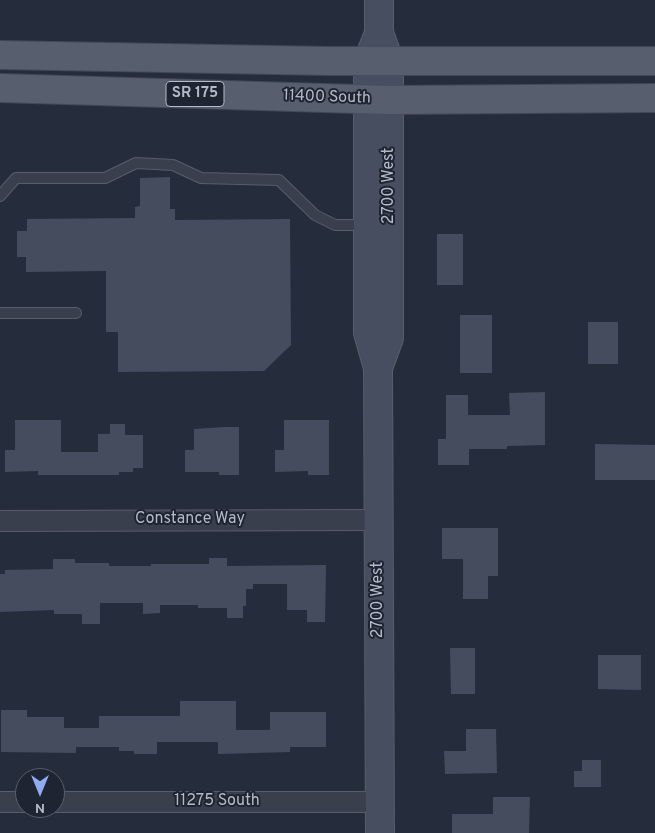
<!DOCTYPE html>
<html>
<head>
<meta charset="utf-8">
<style>
  body { margin:0 }
  #map { position:relative; width:655px; height:833px; overflow:hidden; background:#252d3c; font-family:Overpass,sans-serif }
  canvas { display:block }
  .north { position:absolute; left:15px; top:768px; width:50px; height:50px; box-sizing:border-box; background:#1e2432; border:1px solid #5a606e; border-radius:50%; rotate:180deg; font-size:14px; font-weight:700; line-height:20px; text-align:center; color:#b4bac8 }
  .north::after { content:''; display:block; margin:auto; width:18px; height:22px; background:#8eabf3; clip-path:polygon(50% 0,100% 100%,50% 72%,0 100%) }
</style>
</head>
<body>
<div id="map">
<canvas width="655" height="833"></canvas>
<div class="north">N</div>
</div>
<script>
const context = document.querySelector('canvas').getContext('2d');
context.lineJoin = 'round';
function fill(path, color) { context.fillStyle = color; context.fill(path, 'evenodd'); }
const shape = rows => new Path2D(rows.map(r => 'M' + r).join(''));
function strokePath(path, color, width, dash) { context.strokeStyle = color; context.lineWidth = width; context.lineCap = dash ? 'butt' : 'round'; context.setLineDash(dash || []); context.stroke(path); }
function write(font, color, halo, rows, align = 'center') {
  context.font = font + ' Overpass,sans-serif'; context.lineWidth = 4; context.setLineDash([]); context.textBaseline = 'middle'; context.strokeStyle = halo; context.fillStyle = color; for (const [text, x, y, turn = 0] of rows) {
    context.save(); context.translate(x, y); context.rotate((+turn || 0) * Math.PI / 180); context.textAlign = isNaN(turn) ? turn : align; if (halo) context.strokeText(text, 0, 0); context.fillText(text, 0, 0); context.restore();
  }
}
fill(shape([
  [170,177,170,209,175,209,175,220,290,219,291,345,264,371,118,372,118,332,106,332,106,271,26,272,26,257,17,257,17,231,27,231,27,219,135,218,135,207,140,206,140,178],
  [437,234,463,234,463,285,437,285],
  [460,315,492,315,492,373,460,373],
  [588,322,618,322,618,364,588,364],
  [545,392,545,445,507,446,507,449,469,449,469,465,438,465,438,439,446,439,446,395,468,395,468,415,510,415,509,393],
  [15,420,61,420,61,452,98,452,98,434,110,434,110,424,125,424,125,435,143,435,143,468,133,468,133,472,119,472,119,475,38,475,38,471,5,472,5,450,15,450],
  [284,420,329,420,329,475,308,475,308,471,275,472,275,450,284,450],
  [224,427,239,427,239,475,219,475,219,472,185,472,185,450,194,450,194,429],
  [595,444,655,445,655,480,595,480],
  [442,528,498,528,498,576,488,576,488,599,463,599,463,559,442,559],
  [209,558,227,558,227,566,326,565,325,622,307,622,307,610,287,610,287,584,253,584,253,589,246,589,246,606,243,606,243,618,227,618,227,608,198,608,198,605,160,605,160,613,143,614,143,603,100,603,100,624,82,624,82,614,54,614,54,610,0,612,0,574,5,574,5,570,53,569,53,559,75,559,75,563,109,563,109,566,151,566,151,564,209,564],
  [450,648,475,648,475,694,451,694],
  [598,655,641,655,641,690,598,689],
  [180,701,236,701,236,730,270,730,270,712,326,712,326,747,290,747,290,752,218,754,218,742,157,742,157,754,134,754,134,751,119,751,119,747,76,747,76,753,1,752,1,710,27,710,27,717,64,717,64,728,99,728,99,716,180,716],
  [466,729,496,729,497,773,445,774,444,751,466,751],
  [582,760,601,760,601,787,574,787,574,771,582,771],
  [493,797,530,797,529,833,452,833,452,814,493,814]
]), '#444c5e');
const service = shape([
  [0,196,16,178,105,178,136,163,173,165,201,178,279,180,315,215,335,225,368,225],
  [0,313,76,313]
]);
const minor = shape([
  [0,521,379,520],
  [0,802,25,802],
  [55,802,380,802]
]);
const secondary = shape([
  [379,33,368,61,368,333,378,368,380,833],
  [378,368,389,338,389,60,379,33,379,0]
]);
const primary = shape([
  [0,55,328,61,655,61],
  [0,88,389,100,655,98]
]);
strokePath(service, '#575d6b', 12);
strokePath(minor, '#575d6b', 22);
strokePath(secondary, '#575d6b', 30);
strokePath(primary, '#424856', 30);
strokePath(service, '#393f4d', 10);
strokePath(minor, '#393f4d', 20);
strokePath(secondary, '#474e5f', 28);
strokePath(primary, '#575e6d', 28);
for (const [x, y, w] of [
  [195,94,58]
]) { const box = new Path2D(); box.roundRect(x - w / 2, y - 12.5, w, 25, 4); context.fillStyle = '#1e2432'; context.fill(box); strokePath(box, '#b4bac8', 1); }
write('bold 15px', '#b4bac8', null, [
  ["SR 175",195,94]
]);
write('16px', '#b4bac8', '#1e2432', [
  ["11400 South",327,98,2],
  ["2700 West",390,186,-90],
  ["Constance Way",190,520],
  ["2700 West",379,600,-90],
  ["11275 South",217,802]
]);
</script>
</body>
</html>
